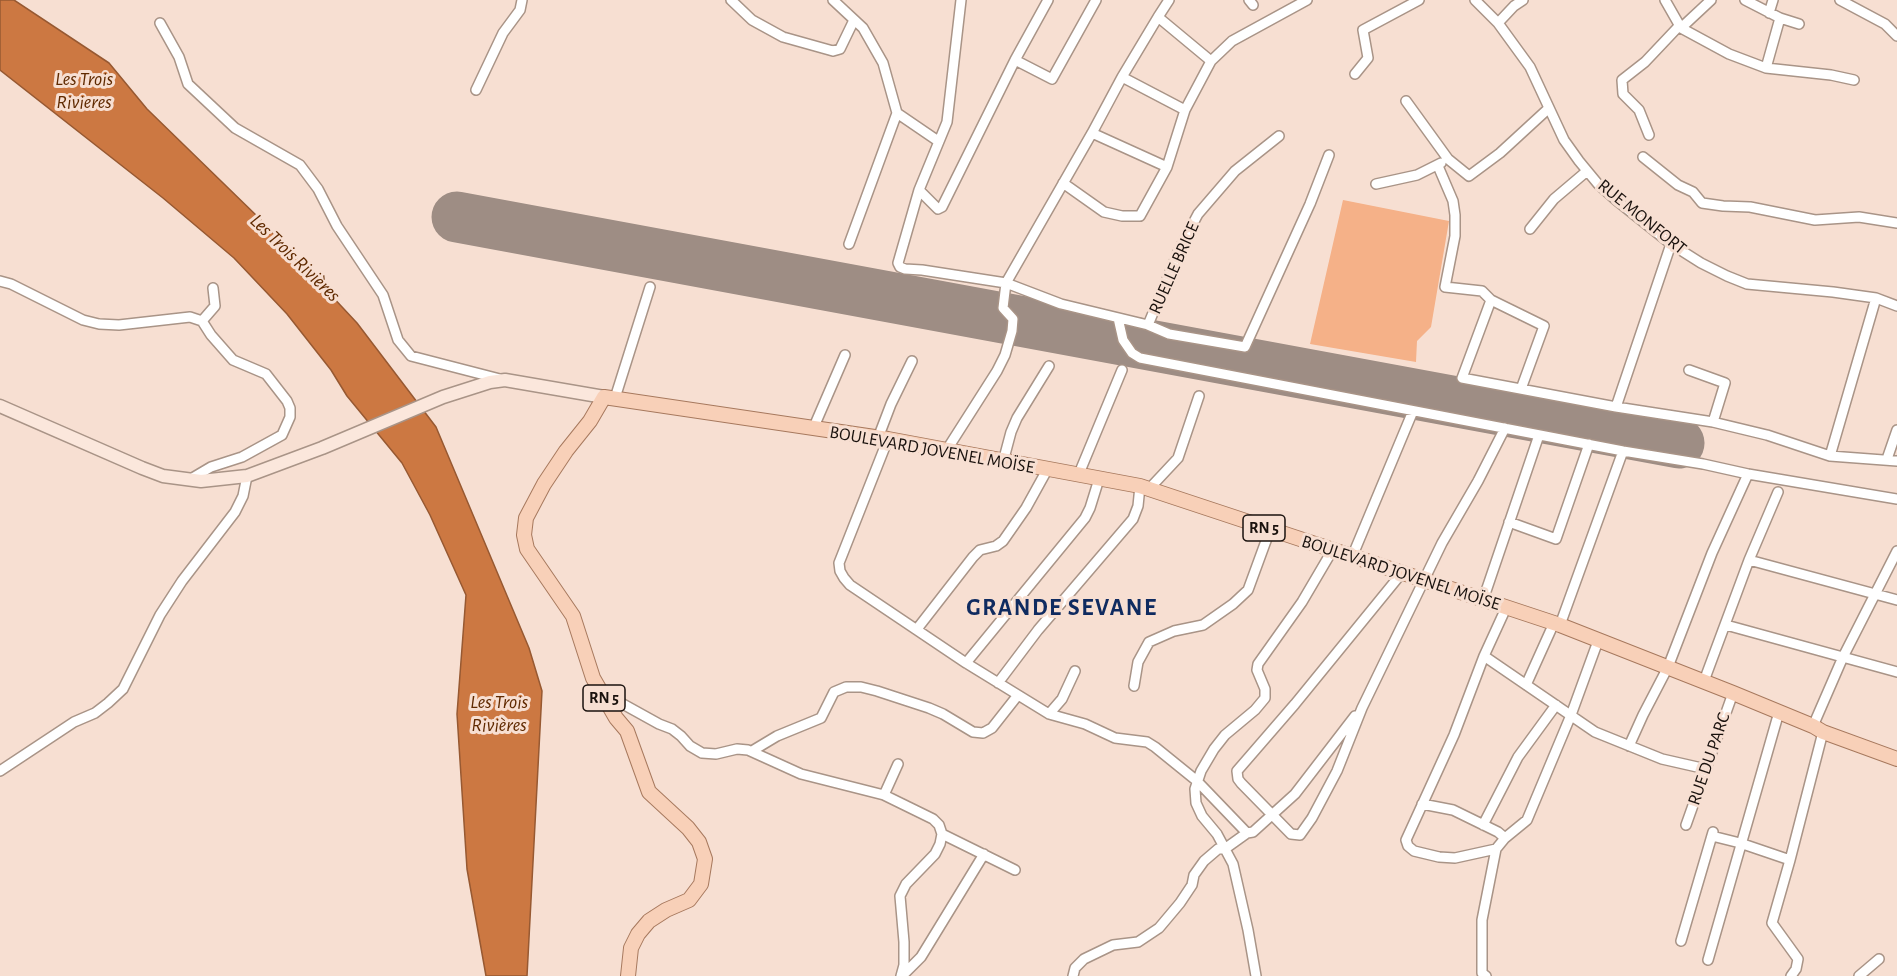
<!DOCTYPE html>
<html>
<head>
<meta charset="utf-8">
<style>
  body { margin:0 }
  canvas { display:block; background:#f7dfd2 }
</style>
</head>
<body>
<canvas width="1897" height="976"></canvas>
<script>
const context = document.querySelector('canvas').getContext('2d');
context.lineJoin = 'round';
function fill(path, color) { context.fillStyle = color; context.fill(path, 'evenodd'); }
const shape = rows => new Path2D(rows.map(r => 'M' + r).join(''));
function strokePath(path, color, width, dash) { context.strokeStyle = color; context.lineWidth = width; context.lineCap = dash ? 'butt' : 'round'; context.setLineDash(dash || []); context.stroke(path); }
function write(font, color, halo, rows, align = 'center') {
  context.font = font + ' "Alegreya Sans",sans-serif'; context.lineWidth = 6; context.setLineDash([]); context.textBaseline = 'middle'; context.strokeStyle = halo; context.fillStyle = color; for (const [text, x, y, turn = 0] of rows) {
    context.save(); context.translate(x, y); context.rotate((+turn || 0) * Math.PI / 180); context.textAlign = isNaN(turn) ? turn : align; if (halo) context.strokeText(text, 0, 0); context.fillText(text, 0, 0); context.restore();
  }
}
fill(shape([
  [1343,200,1449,221,1431,327,1417,341,1416,362,1310,344]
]), '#f5b188');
const water = shape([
  [0,0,14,0,109,63,147,109,259,218,357,323,436,427,529,648,542,691,527,976,486,976,467,869,457,714,466,595,430,515,402,463,347,396,331,370,287,314,234,258,163,198,0,70,0,0]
]);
fill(water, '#cc7842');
strokePath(water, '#975932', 1.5);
strokePath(shape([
  [457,217,1679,443]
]), '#9e8d84', 51);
const minor = shape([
  [731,0,752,20,783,37,833,51,840,49,854,20],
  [833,0,863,28,883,63,897,113,849,244],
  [1249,0,1253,5],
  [1475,0,1498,23,1530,67,1564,140,1579,161,1598,184,1616,200,1671,244,1701,263,1727,276,1747,284,1833,292,1876,298,1897,306],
  [1665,0,1681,28,1729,54,1766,68,1831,75,1854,80],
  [1745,0,1780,18,1799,24],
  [1840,0,1885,24,1897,36],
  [1769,13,1773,0],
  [1158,17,1169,0],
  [160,23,179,57,188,84,235,128,300,165,318,189,337,226,383,295,398,340,411,356,500,379],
  [1498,23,1514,6,1523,0],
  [1681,28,1711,0],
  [1015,60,1052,79,1096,0],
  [1211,61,1158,17,1122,77,1092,133,1006,283,1061,304,1148,325,1169,334,1245,347,1310,204,1329,155],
  [1766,68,1780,18],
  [1355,74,1368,58,1363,30,1419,0],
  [1122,77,1185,110],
  [476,90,503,33,520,10,522,0],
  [1406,101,1448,159,1469,176,1500,153,1549,108],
  [897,113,938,141],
  [1092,133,1167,167],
  [1649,135,1639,110,1623,94,1622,80,1645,62,1680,25],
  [1643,157,1678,185,1693,192,1702,203,1723,206,1750,207,1815,220,1859,217,1897,223],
  [1438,166,1453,201,1455,215,1455,236,1445,287,1482,291,1491,300,1544,326,1521,389],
  [1063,183,1104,212,1122,216,1140,216,1167,167,1185,110,1211,61,1232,41,1307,0],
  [1376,184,1417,175,1441,163],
  [919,190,938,209,942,207,1015,60,1048,0],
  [1530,229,1554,199,1587,171],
  [1671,244,1616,407,1713,422,1767,435,1830,456,1897,461],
  [0,281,11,284,83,320,99,324,119,325,190,317,202,321,215,306,213,288],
  [1491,300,1462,378,1616,407],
  [1118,318,1123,340,1132,353,1140,358,1623,451,1703,464,1748,474,1897,499],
  [1148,325,1179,250,1198,214,1235,171,1279,136],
  [1689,370,1725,383,1713,422],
  [615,398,650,287],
  [813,429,845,355],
  [878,438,891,404,912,361],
  [888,439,839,563,840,571,844,578,850,585,966,663,1049,714,1085,724,1115,738,1147,742,1155,747,1197,781,1247,833,1253,832,1295,794,1355,716],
  [946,451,997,371,1005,355,1012,331,1013,319,1003,308,1006,283,922,270,905,269,900,267,898,263,919,190,947,122,961,0],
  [1830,456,1876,298],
  [1887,459,1897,430],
  [1003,462,1011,432,1017,418,1049,366],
  [1078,476,1122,370],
  [189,480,211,467,242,457,282,435,290,417,290,408,287,401,266,374,233,360,211,335,202,321],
  [1149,489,1178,458,1199,396],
  [1509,522,1556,539,1589,444],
  [1352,557,1413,411],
  [1749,560,1897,600],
  [1401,574,1295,704,1237,771,1238,779,1241,783,1291,834,1300,835,1312,818,1337,771,1362,708,1442,543,1478,481,1505,428],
  [1483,600,1539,435],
  [1506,608,1484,656,1454,735,1406,840,1408,846,1414,851,1439,857,1455,858,1496,849,1505,838,1527,820,1571,715,1598,641],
  [1560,625,1623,451],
  [1726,625,1897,672],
  [917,629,973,557,980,550,996,546,1003,541,1026,508,1047,470],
  [1484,656,1595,732,1662,759,1706,769],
  [966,663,1085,518,1090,508,1099,479],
  [1704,681,1749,560,1778,492],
  [998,683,1038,630,1133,519,1138,506,1140,486],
  [1526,685,1554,623],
  [1134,686,1138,662,1149,642,1174,631,1203,625,1233,604,1248,590,1270,530],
  [603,693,659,724,672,729,681,736,690,746,702,753,716,754,737,749,748,750,801,774,884,795,933,819,939,825,942,834,940,844,935,854,906,884,900,896,904,942,904,965,901,976],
  [1049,714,1062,699,1075,671],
  [1813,726,1843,657,1897,551],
  [1629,746,1643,715,1668,667,1712,553,1748,474],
  [752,751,777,736,821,718,834,692,846,687,861,687,877,691,929,708,943,714,973,732,983,733,992,728,1018,695],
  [0,771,74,722,95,713,108,703,123,689,160,615,182,581,235,512,243,496,247,476],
  [884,795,898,764],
  [1422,804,1453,810,1498,832,1505,838],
  [1483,825,1518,757,1556,705],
  [1686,825,1733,693],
  [942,834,1015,870],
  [1712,836,1740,843,1790,860],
  [1681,941,1713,832],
  [1708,960,1779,712],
  [902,976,921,957,984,854],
  [1073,976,1075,968,1084,959,1113,945,1138,942,1159,928,1180,903,1192,885,1194,875,1204,861,1218,849,1226,848,1247,833],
  [1256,976,1248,930,1233,864,1217,834,1202,816,1196,803,1195,789,1201,771,1214,749,1225,735,1255,710,1265,698,1265,689,1257,670,1258,664,1302,602,1332,551],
  [1486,976,1482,973,1482,920,1496,849],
  [1791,976,1796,969,1798,959,1772,923,1790,860,1823,732],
  [1859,976,1879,959]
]);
const secondary = shape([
  [0,406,142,468,163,476,201,481,247,476,322,448,443,397,490,382,505,380,604,397]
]);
const primary = shape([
  [628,976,631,948,638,934,649,921,666,910,689,900,701,884,705,859,699,842,688,828,649,792,627,731,616,718,593,678,573,616,527,549,524,535,526,518,544,484,566,451,590,421,604,397,888,439,1140,486,1560,625,1733,693,1813,726,1823,732,1897,759]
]);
strokePath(minor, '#a99487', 12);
strokePath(secondary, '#a99487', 15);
strokePath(primary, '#a7795e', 16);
strokePath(minor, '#fff', 9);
strokePath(secondary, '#fbe7dc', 12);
strokePath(primary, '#f8d0b8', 14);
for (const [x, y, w] of [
  [1264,528,42],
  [604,698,42]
]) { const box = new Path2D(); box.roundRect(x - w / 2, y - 13, w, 26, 4.5); context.fillStyle = '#f7dfd2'; context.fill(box); strokePath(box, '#1a120e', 1.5); }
write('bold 16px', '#1a120e', null, [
  ["RN 5",1264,528],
  ["RN 5",604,698]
]);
write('18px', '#1a120e', '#f7dfd2', [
  ["RUE MONFORT",1642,217,39],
  ["RUELLE BRICE",1174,268,-66],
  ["BOULEVARD JOVENEL MOÏSE",932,450,10],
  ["BOULEVARD JOVENEL MOÏSE",1401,573,18],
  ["RUE DU PARC",1709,759,-71]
]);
write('italic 20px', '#602a00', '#f7dfd2', [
  ["Les Trois",84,79],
  ["Rivieres",84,102],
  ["Les Trois Rivières",295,258,44],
  ["Les Trois",499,702],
  ["Rivières",499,725]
]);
context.letterSpacing = '1.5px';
write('bold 24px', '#0f2b60', '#f7dfd2', [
  ["GRANDE SEVANE",1062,608]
]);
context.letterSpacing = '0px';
</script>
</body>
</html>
